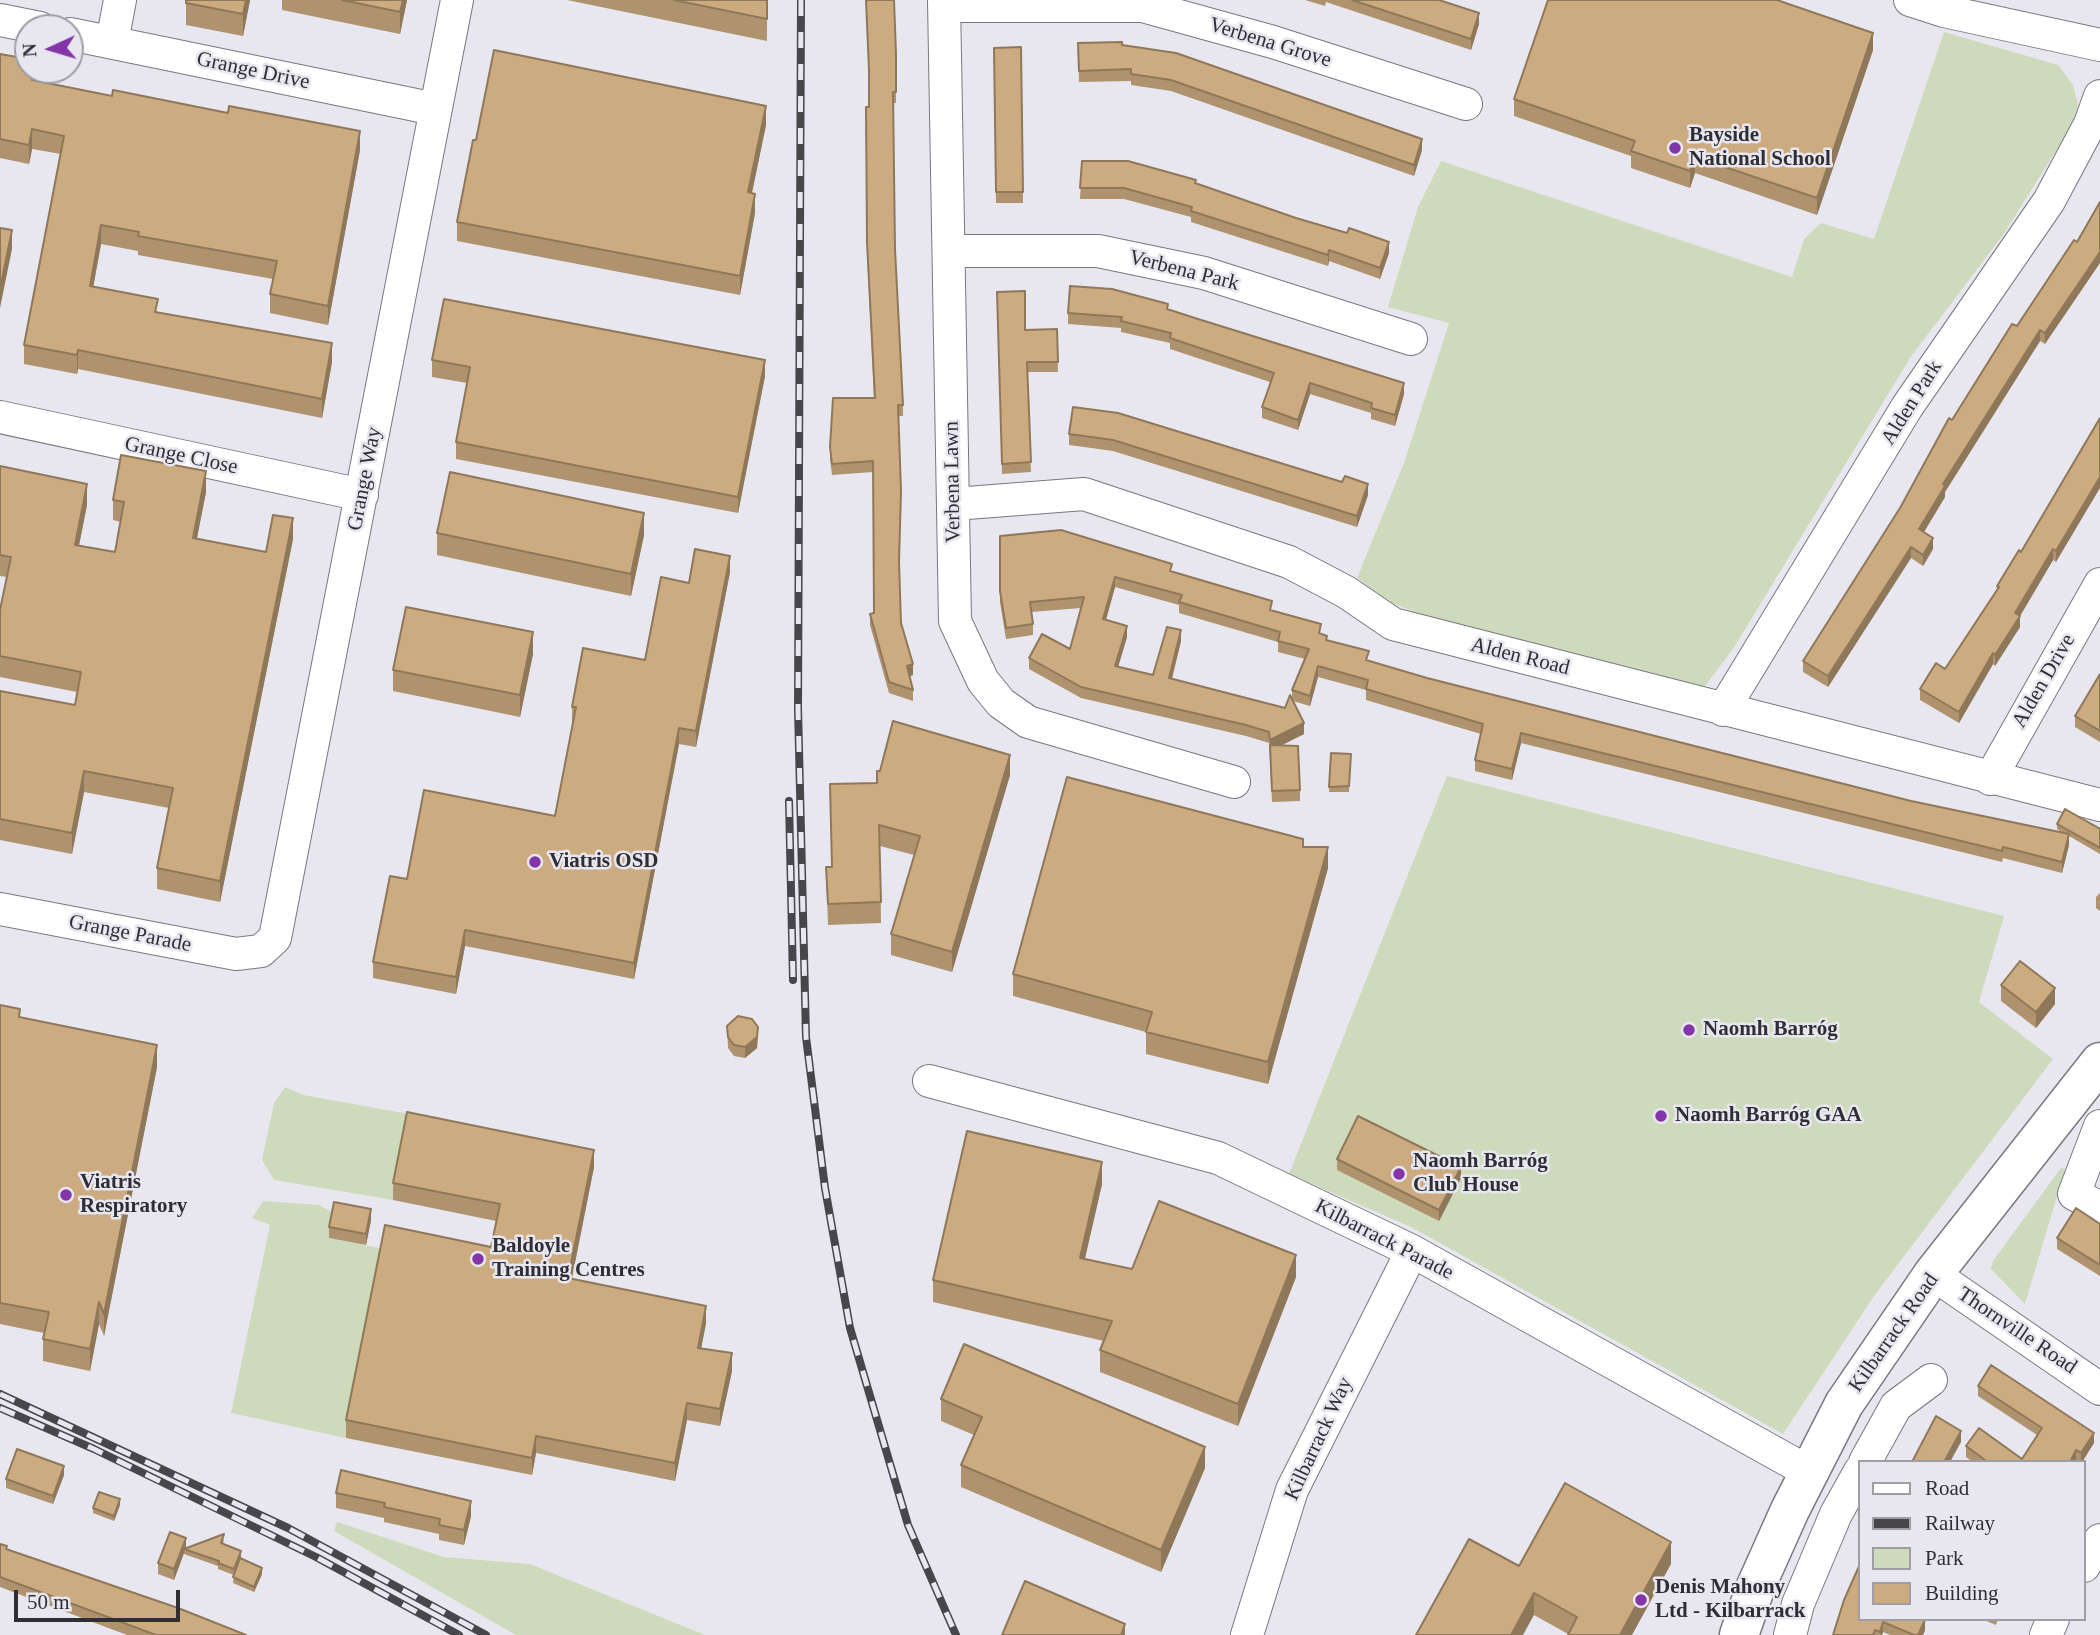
<!DOCTYPE html>
<html>
<head>
<meta charset="utf-8">
<style>
  body { margin:0 }
  #map { position:relative; width:2100px; height:1635px; overflow:hidden; background:#e8e7f0; font-family:Georgia,serif }
  canvas { display:block }
  .legend { position:absolute; left:1858px; top:1460px; width:228px; height:161px; box-sizing:border-box; background:#e8e7f0; border:2px solid #9e9da4; margin:0; padding:9px 12px; list-style:none; font-size:21px; color:#2f2f33 }
  .legend li { display:flex; align-items:center; gap:14px; height:35px }
  .legend b { width:35px; border:2px solid #9e9da4 }
  .north { position:absolute; left:14px; top:14px; width:70px; height:70px; box-sizing:border-box; background:#e8e7f0; border:2px solid #9e9da4; border-radius:50%; rotate:266deg; font-size:19px; font-weight:700; line-height:28px; text-align:center; color:#2f2f33 }
  .north::after { content:''; display:block; margin:auto; width:24px; height:32px; background:#8236a7; clip-path:polygon(50% 0,100% 100%,50% 72%,0 100%) }
  .scale { position:absolute; left:14px; top:1590px; width:166px; height:32px; box-sizing:border-box; border:4px solid #2f2f33; border-top:0; padding-left:9px; font-size:21px; line-height:24px; white-space:nowrap; color:#2f2f33; -webkit-text-stroke:5px #e8e7f0; paint-order:stroke }
</style>
</head>
<body>
<div id="map">
<canvas width="2100" height="1635"></canvas>
<ul class="legend">
<li><b style="height:9px;background:#fff"></b>Road</li>
<li><b style="height:9px;background:#47464b"></b>Railway</li>
<li><b style="height:19px;background:#cddbbc"></b>Park</li>
<li><b style="height:19px;background:#ccab80"></b>Building</li>
</ul>
<div class="north">N</div>
<div class="scale">50 m</div>
</div>
<script>
const context = document.querySelector('canvas').getContext('2d');
context.lineJoin = 'round';
function fill(path, color) { context.fillStyle = color; context.fill(path, 'evenodd'); }
const shape = rows => new Path2D(rows.map(r => 'M' + r).join(''));
function strokePath(path, color, width, dash) { context.strokeStyle = color; context.lineWidth = width; context.lineCap = dash ? 'butt' : 'round'; context.setLineDash(dash || []); context.stroke(path); }
function write(font, color, halo, rows, align = 'center') {
  context.font = font + ' Georgia,serif'; context.lineWidth = 5; context.setLineDash([]); context.textBaseline = 'middle'; context.strokeStyle = halo; context.fillStyle = color; for (const [text, x, y, turn = 0] of rows) {
    context.save(); context.translate(x, y); context.rotate((+turn || 0) * Math.PI / 180); context.textAlign = isNaN(turn) ? turn : align; if (halo) context.strokeText(text, 0, 0); context.fillText(text, 0, 0); context.restore();
  }
}
fill(shape([
  [1944,32,2058,65,2073,85,2078,105,2071,127,2003,235,1910,358,1733,649,1705,686,1689,688,1443,623,1392,603,1357,578,1404,463,1449,323,1388,307,1418,207,1441,161,1792,277,1804,239,1821,223,1874,239],
  [1447,776,2004,916,1979,1002,2053,1059,1874,1296,1783,1434,1411,1227,1289,1174],
  [285,1087,303,1095,409,1114,393,1200,274,1180,262,1160,274,1103],
  [2061,1168,2065,1169,2025,1304,1991,1269,1993,1261],
  [263,1201,319,1205,334,1213,329,1238,384,1249,346,1438,231,1413,270,1225,252,1218],
  [337,1522,444,1557,530,1564,705,1635,516,1635,334,1531]
]), '#cddbbc');
const minor = shape([
  [944,0,955,621,983,681,1001,703,1028,722,1234,782],
  [1910,0,1944,11,2100,45],
  [944,6,1143,6,1273,42,1466,104],
  [0,20,40,28],
  [70,34,435,109],
  [112,42,120,0],
  [949,251,1098,251,1204,273,1411,339],
  [0,417,362,495],
  [954,504,1084,494,1289,562,1346,592,1393,624,2100,805],
  [1723,710,1907,407,2049,201,2090,124,2100,96],
  [1990,779,2100,584],
  [0,909,236,954,261,951,275,938,457,0],
  [929,1081,1218,1158,1412,1251,1809,1472],
  [2100,1126,2074,1194,2100,1208],
  [1933,1274,2100,1389],
  [1865,1462,1896,1406,1931,1380],
  [2084,1566,2100,1540],
  [1247,1635,1292,1490,1412,1251],
  [1790,1635,1798,1604,1836,1514,1860,1471],
  [2046,1635,2053,1619]
]);
const major = shape([
  [1739,1635,1756,1586,1790,1510,1844,1404,1933,1274,2100,1062]
]);
strokePath(minor, '#787880', 34);
strokePath(major, '#787880', 41);
strokePath(minor, '#fff', 32);
strokePath(major, '#fff', 38);
const rail = shape([
  [801,0,798,708,806,1037,825,1188,850,1328,908,1525,956,1635],
  [789,801,793,980],
  [0,1394,288,1528,486,1635],
  [0,1408,94,1449,316,1557,459,1635]
]);
strokePath(rail, '#47464b', 8);
strokePath(rail, '#e8e7f0', 5, [16]);
fill(shape([
  [186,0,250,0,243,36,186,25],
  [282,0,407,0,400,34,282,10],
  [567,0,767,0,767,41],
  [1305,0,1439,0,1479,24,1471,50,1326,2,1325,6],
  [1078,43,1122,45,1422,150,1414,176,1171,91,1131,85,1131,81,1079,82],
  [1021,47,1023,203,996,203,994,48],
  [1873,50,1817,215,1695,173,1690,188,1631,168,1631,156,1514,116,1514,99],
  [0,54,36,70,35,81,360,150,328,325,270,313,270,294,273,279,138,255,138,251,101,244,93,287,158,312,332,362,322,418,78,369,77,374,24,364,24,345,61,154,32,149,29,164,0,158],
  [896,54,896,103,893,103,895,249,903,405,903,416,898,416,899,566,901,623,913,675,910,676,913,690,913,701,889,693,870,625,870,614,874,613,873,472,832,475,830,458,830,447,874,398,867,253,866,107,869,107],
  [766,125,752,193,755,213,740,295,457,241,457,222,476,140],
  [1082,161,1196,184,1389,253,1380,279,1329,261,1328,266,1191,222,1191,217,1124,199,1080,199],
  [2074,240,2045,344,2040,341,1945,492,1945,497,1924,532,1933,549,1923,566,1911,558,1828,687,1803,672,1803,661,1900,508,1952,420,2017,326],
  [997,292,1025,330,1057,329,1058,372,1027,372,1031,472,1002,474],
  [1168,309,1404,394,1395,426,1371,419,1371,413,1310,394,1298,430,1262,418,1262,407,1270,382,1170,349,1170,343,1121,332,1121,328,1068,324,1068,313],
  [432,360,765,376,738,513,456,459,456,442,467,383,432,377],
  [1073,407,1368,495,1357,527,1113,451,1069,445,1069,434],
  [2092,432,2056,562,2053,560,2020,616,2020,627,1995,666,1993,664,1959,723,1920,700,1920,689,1945,669,1997,591,1997,586,2021,552],
  [0,466,87,505,79,545,115,552,121,522,113,520,113,500,206,492,197,538,266,552,293,539,220,902,157,889,157,868,169,808,84,792,72,854,0,840,0,691,75,705,77,692,0,677,0,610,7,577,0,576],
  [437,533,644,535,631,596,437,555],
  [1000,536,1172,572,1272,611,1321,634,1327,640,1369,661,1427,678,1911,801,2063,833,2057,829,2057,824,2100,829,2100,854,2069,836,2069,845,2062,873,2003,858,2002,862,1521,743,1512,780,1475,771,1475,760,1481,734,1366,700,1366,690,1318,677,1310,706,1293,701,1304,734,1282,745,1300,790,1300,801,1272,802,1269,743,1246,736,1081,698,1029,669,1029,658,1070,649,1081,608,1031,612,1033,624,1033,635,1006,639,1000,602],
  [1115,587,1179,605,1179,613,1278,642,1278,652,1305,659,1292,690,1292,698,1285,708,1172,679,1181,641,1153,675,1118,667,1127,637,1106,620],
  [730,572,696,747,679,744,634,979,465,946,456,994,373,978,373,962,407,879,555,816,573,723,572,723,572,707,645,660,689,583],
  [533,654,520,717,393,691,393,670],
  [2100,674,2100,742,2075,727,2075,716],
  [1331,753,1351,754,1349,792,1329,792],
  [1010,775,952,972,891,955,891,934,914,855,880,846,881,923,828,925,826,867,832,867,830,784,877,783],
  [1303,847,1328,868,1268,1084,1146,1054,1146,1032,1013,996,1013,974],
  [2100,893,2100,911,2096,908,2096,897],
  [2001,985,2055,1004,2036,1028,2001,1001],
  [0,1005,20,1018,157,1067,104,1336,99,1324,90,1371,43,1361,43,1339,44,1333,0,1324],
  [727,1026,758,1038,757,1048,745,1058,734,1056,728,1048],
  [1337,1159,1461,1178,1439,1221,1337,1170],
  [594,1167,572,1279,706,1323,701,1348,732,1371,720,1426,687,1420,675,1481,536,1453,532,1475,346,1438,346,1420,491,1247,496,1221,393,1200,393,1183],
  [1102,1184,1085,1259,1132,1269,1296,1277,1238,1426,1100,1372,1100,1350,1104,1341,933,1302,933,1280],
  [371,1220,366,1245,329,1238,329,1227],
  [2100,1224,2100,1276,2057,1249,2057,1238],
  [1978,1386,2094,1443,2082,1462,2076,1461,2076,1462,1973,1462,1966,1457,1966,1446,2022,1459,2037,1435,1978,1396],
  [941,1399,1205,1468,1161,1572,961,1487,961,1465,974,1435,941,1421],
  [64,1475,53,1504,6,1488,6,1479],
  [336,1493,471,1516,464,1545,439,1540,439,1534,384,1522,384,1518,336,1508],
  [120,1505,114,1521,93,1513,93,1508],
  [224,1539,223,1544,241,1556,240,1558,262,1574,254,1592,233,1583,234,1575,218,1569,218,1566,184,1554,184,1553,174,1580,158,1574,158,1563,186,1548],
  [0,1544,7,1549,246,1635,127,1635,0,1587],
  [1671,1564,1568,1634,1534,1615,1519,1566],
  [1860,1619,1924,1619,1925,1630,1923,1635,1890,1635,1883,1632,1882,1635,1833,1635],
  [1982,1619,1998,1619,1996,1625]
]), '#af936e');
fill(shape([
  [246,0,250,0,243,36,243,14],
  [403,0,407,0,400,34,400,12],
  [1479,13,1479,24,1471,50,1471,39],
  [1873,33,1873,50,1817,215,1817,198],
  [34,70,36,70,36,80,32,99,32,80],
  [766,106,766,125,748,211,748,192],
  [32,129,32,149,29,164,29,145],
  [360,131,360,150,328,325,328,306],
  [1422,139,1422,150,1414,176,1414,165],
  [1695,157,1695,173,1690,188,1690,171],
  [755,194,755,213,740,295,740,276],
  [101,225,101,244,90,305,90,286],
  [12,230,12,249,0,308,0,289],
  [1389,242,1389,253,1380,279,1380,268],
  [1329,250,1329,261,1328,266,1328,255],
  [2100,252,2100,263,2045,344,2045,333],
  [2040,330,2040,341,1945,492,1945,497,1919,540,1919,529,1943,484],
  [332,343,332,362,322,418,322,399],
  [78,350,78,369,77,374,77,355],
  [765,360,765,376,738,513,738,497],
  [1310,383,1310,394,1298,430,1298,420],
  [1404,383,1404,394,1395,426,1395,415],
  [206,471,206,492,193,558,193,538],
  [2100,477,2100,488,2056,562,2056,551],
  [87,484,87,505,75,565,75,545],
  [1368,484,1368,495,1357,527,1357,516],
  [644,513,644,535,631,596,631,574],
  [293,518,293,539,220,902,220,881],
  [1933,538,1933,549,1923,566,1923,555],
  [1911,547,1911,558,1828,687,1828,676],
  [2053,549,2053,560,2020,616,2020,627,1995,666,1995,655,2015,613],
  [730,556,730,572,696,747,696,731],
  [1115,577,1115,587,1103,630,1103,619],
  [1127,626,1127,637,1115,677,1115,666],
  [1181,630,1181,641,1169,689,1169,678],
  [533,632,533,654,520,717,520,695],
  [1993,653,1993,664,1959,723,1959,712],
  [913,664,913,675,907,677,907,666],
  [1318,666,1318,677,1310,706,1310,696],
  [1304,723,1304,734,1270,751,1270,745,1270,751,1270,740],
  [679,728,679,744,634,979,634,963],
  [1521,733,1521,743,1512,780,1512,769],
  [1010,755,1010,775,952,972,952,952],
  [84,771,84,792,72,854,72,833],
  [2069,834,2069,845,2062,873,2062,862],
  [1328,847,1328,868,1268,1084,1268,1062],
  [465,930,465,946,456,994,456,977],
  [2055,988,2055,1004,2036,1028,2036,1012],
  [758,1027,757,1048,745,1058,745,1047],
  [157,1045,157,1067,104,1336,104,1314],
  [594,1150,594,1167,568,1296,568,1278],
  [1102,1162,1102,1184,1080,1279,1080,1258],
  [1461,1167,1461,1178,1439,1221,1439,1210],
  [371,1209,371,1220,366,1245,366,1234],
  [1296,1255,1296,1277,1238,1426,1238,1404],
  [99,1302,99,1324,90,1371,90,1349],
  [706,1306,706,1323,698,1365,698,1348],
  [732,1353,732,1371,720,1426,720,1409],
  [687,1403,687,1420,675,1481,675,1463],
  [1961,1431,1961,1442,1950,1462,1944,1462],
  [2094,1433,2094,1443,2082,1462,2081,1462,2081,1453],
  [536,1436,536,1453,532,1475,532,1458],
  [1205,1447,1205,1468,1161,1572,1161,1550],
  [2076,1450,2076,1462,2070,1462],
  [64,1466,64,1475,53,1504,53,1496],
  [120,1499,120,1505,114,1521,114,1516],
  [471,1501,471,1516,464,1545,464,1530],
  [186,1538,186,1549,184,1549,184,1553,174,1580,174,1569],
  [1671,1542,1671,1564,1632,1635,1620,1635],
  [241,1551,241,1556,234,1575,234,1569],
  [262,1568,262,1574,254,1592,254,1587],
  [1534,1593,1534,1615,1523,1635,1511,1635],
  [1925,1620,1925,1630,1923,1635,1918,1635],
  [1883,1622,1883,1632,1882,1635,1880,1635],
  [1125,1624,1125,1635,1121,1635]
]), '#8f785a');
const building = shape([
  [186,0,246,0,243,14,186,3,186,0],
  [342,0,403,0,400,12,342,0],
  [674,0,767,0,767,19,674,0],
  [866,0,894,0,896,54,896,92,893,92,895,249,903,405,898,405,901,491,899,562,901,623,913,664,907,666,913,690,889,682,870,614,874,613,873,461,832,464,830,447,833,398,875,398,867,242,866,107,869,107,869,70,866,0],
  [1352,0,1439,0,1479,13,1471,39,1352,0],
  [1548,0,1777,0,1873,33,1817,198,1695,157,1690,171,1631,151,1635,141,1514,99,1548,0],
  [1122,42,1122,45,1176,53,1422,139,1414,165,1171,80,1131,74,1131,69,1079,71,1078,43,1122,42],
  [1021,47,1023,192,996,192,994,48,1021,47],
  [494,50,766,106,748,192,755,194,740,276,457,222,473,140,476,140,494,50],
  [0,54,28,59,28,70,34,70,32,80,112,96,113,90,228,113,229,106,360,131,328,306,270,294,277,261,138,236,139,232,101,225,90,286,158,299,155,312,332,343,322,399,78,350,77,355,24,345,64,136,32,129,29,145,0,139,0,54],
  [1082,161,1128,161,1196,180,1195,183,1296,218,1347,233,1349,228,1389,242,1380,268,1329,250,1328,255,1191,211,1192,207,1124,188,1080,188,1082,161],
  [2100,202,2100,252,2045,333,2040,330,1943,484,1945,486,1919,529,1933,538,1923,555,1911,547,1828,676,1803,661,1900,508,1949,418,1952,420,2012,324,2017,326,2074,240,2077,242,2100,202],
  [0,228,12,230,0,289,0,228],
  [1070,286,1112,289,1168,304,1167,309,1198,319,1404,383,1395,415,1371,408,1372,403,1310,383,1298,420,1262,407,1274,373,1170,338,1171,333,1121,321,1122,317,1068,313,1070,286],
  [1025,291,1025,330,1057,329,1058,362,1027,362,1031,462,1002,464,997,292,1025,291],
  [444,299,765,360,738,497,456,442,470,367,432,360,444,299],
  [1073,407,1118,413,1342,482,1345,476,1368,484,1357,516,1113,440,1069,434,1073,407],
  [2100,418,2100,477,2056,551,2053,549,2015,613,2020,616,1995,655,1993,653,1959,712,1920,689,1936,663,1945,669,1999,587,1997,586,2019,550,2021,552,2100,418],
  [121,455,206,471,193,538,266,552,273,515,293,518,220,881,157,868,173,788,84,771,72,833,0,819,0,691,75,705,81,672,0,656,0,610,11,557,0,555,0,466,87,484,75,545,115,552,124,502,113,500,121,455],
  [450,472,644,513,631,574,437,533,450,472],
  [1061,530,1172,564,1170,571,1272,601,1270,610,1321,624,1319,633,1327,636,1326,640,1369,651,1366,660,1427,678,1911,801,2069,834,2062,862,2003,847,2002,851,1521,733,1512,769,1475,760,1483,724,1366,689,1368,680,1318,666,1310,696,1292,690,1309,649,1278,641,1280,632,1179,602,1182,595,1115,577,1103,619,1127,626,1115,666,1153,675,1167,627,1181,630,1169,678,1285,708,1290,695,1304,723,1270,740,1269,732,1246,725,1081,687,1029,658,1042,634,1070,649,1084,597,1030,602,1033,624,1006,628,1000,591,1000,536,1061,530],
  [695,549,730,556,696,731,679,728,634,963,465,930,456,977,373,962,390,876,407,879,424,790,555,816,576,707,572,707,583,648,645,660,661,577,689,583,695,549],
  [406,607,533,632,520,695,393,670,406,607],
  [2100,674,2100,731,2075,716,2100,674],
  [893,721,1010,755,952,952,891,934,920,836,879,825,881,902,828,904,826,867,832,867,830,784,877,783,877,771,880,771,893,721],
  [1270,745,1298,746,1300,790,1272,791,1270,745],
  [1331,753,1351,754,1349,786,1329,787,1331,753],
  [1067,777,1303,839,1303,847,1328,847,1268,1062,1146,1032,1152,1012,1013,974,1067,777],
  [2065,809,2100,829,2100,848,2057,824,2065,809],
  [2020,961,2055,988,2036,1012,2001,985,2020,961],
  [0,1005,20,1009,19,1017,157,1045,104,1314,99,1302,90,1349,43,1339,49,1312,0,1303,0,1005],
  [738,1016,752,1019,758,1027,757,1037,745,1047,734,1045,728,1037,727,1026,738,1016],
  [407,1112,594,1150,568,1278,706,1306,698,1348,732,1353,720,1409,687,1403,675,1463,536,1436,532,1458,346,1420,385,1225,491,1247,500,1204,393,1183,407,1112],
  [1358,1116,1461,1167,1439,1210,1337,1159,1358,1116],
  [967,1131,1102,1162,1080,1258,1132,1269,1159,1201,1296,1255,1238,1404,1100,1350,1112,1321,933,1280,967,1131],
  [334,1202,371,1209,366,1234,329,1227,334,1202],
  [2076,1208,2100,1224,2100,1265,2057,1238,2076,1208],
  [964,1344,1205,1447,1161,1550,961,1465,982,1417,941,1399,964,1344],
  [1991,1365,2094,1433,2081,1453,2076,1450,2070,1462,1984,1462,1985,1460,1966,1446,1979,1428,2022,1459,2042,1428,1978,1386,1991,1365],
  [1936,1416,1961,1431,1944,1462,1912,1462,1936,1416],
  [17,1449,64,1466,53,1496,6,1479,17,1449],
  [341,1470,471,1501,464,1530,439,1525,440,1519,384,1507,385,1503,336,1493,341,1470],
  [1565,1483,1671,1542,1620,1635,1568,1635,1577,1617,1534,1593,1511,1635,1416,1635,1469,1539,1519,1566,1565,1483],
  [99,1492,120,1499,114,1516,93,1508,99,1492],
  [170,1532,186,1538,174,1569,158,1563,170,1532],
  [224,1534,221,1543,241,1551,234,1569,218,1563,219,1561,184,1549,224,1534],
  [0,1544,7,1546,6,1549,178,1608,246,1635,156,1635,0,1577,0,1544],
  [240,1558,262,1568,254,1587,233,1577,240,1558],
  [1860,1564,1860,1619,1924,1619,1925,1620,1918,1635,1914,1635,1883,1622,1880,1632,1875,1630,1873,1635,1833,1635,1844,1600,1860,1564],
  [1025,1581,1125,1624,1121,1635,1002,1635,1025,1581]
]);
fill(building, '#ccab80');
strokePath(building, '#8f785a', 2);
for (const [x, y, r, color] of [
  [1675,148,7,"#8236a7"],
  [535,862,7,"#8236a7"],
  [1689,1030,7,"#8236a7"],
  [1661,1116,7,"#8236a7"],
  [1399,1174,7,"#8236a7"],
  [66,1195,7,"#8236a7"],
  [478,1259,7,"#8236a7"],
  [1641,1600,7,"#8236a7"]
]) { const dot = new Path2D(); dot.arc(x, y, r, 0, 2 * Math.PI); context.fillStyle = color; context.fill(dot); strokePath(dot, '#e8e7f0', 2.5); }
write('21px', '#2f2f33', '#e8e7f0', [
  ["Verbena Grove",1270,43,17],
  ["Grange Drive",253,71,12],
  ["Verbena Park",1184,271,14],
  ["Alden Park",1912,403,-58],
  ["Grange Close",181,456,12],
  ["Grange Way",365,479,-79],
  ["Verbena Lawn",953,482,-91],
  ["Alden Road",1520,657,14],
  ["Alden Drive",2044,681,-60],
  ["Grange Parade",130,934,11],
  ["Kilbarrack Parade",1384,1240,27],
  ["Thornville Road",2017,1331,34],
  ["Kilbarrack Road",1894,1333,-55],
  ["Kilbarrack Way",1319,1439,-65]
]);
write('bold 21px', '#2f2f33', '#e8e7f0', [
  ["Bayside",1689,136],
  ["National School",1689,160],
  ["Viatris OSD",549,862],
  ["Naomh Barróg",1703,1030],
  ["Naomh Barróg GAA",1675,1116],
  ["Naomh Barróg",1413,1162],
  ["Club House",1413,1186],
  ["Viatris",80,1183],
  ["Respiratory",80,1207],
  ["Baldoyle",492,1247],
  ["Training Centres",492,1271],
  ["Denis Mahony",1655,1588],
  ["Ltd - Kilbarrack",1655,1612]
], 'left');
</script>
</body>
</html>
